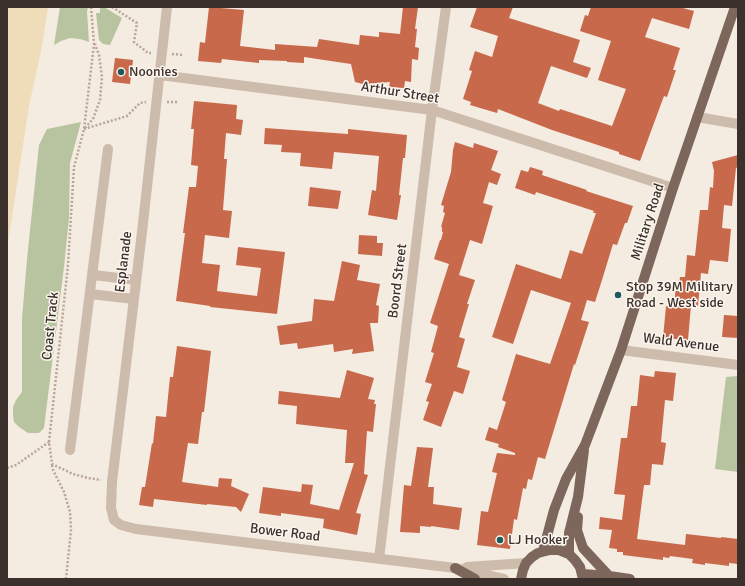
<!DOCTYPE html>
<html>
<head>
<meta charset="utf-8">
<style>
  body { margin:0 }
  #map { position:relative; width:745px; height:586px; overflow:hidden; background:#f4ebe1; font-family:Signika,sans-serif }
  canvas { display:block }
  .frame { position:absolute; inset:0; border:8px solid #3b302b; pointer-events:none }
</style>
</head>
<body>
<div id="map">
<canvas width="745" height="586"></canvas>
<div class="frame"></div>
</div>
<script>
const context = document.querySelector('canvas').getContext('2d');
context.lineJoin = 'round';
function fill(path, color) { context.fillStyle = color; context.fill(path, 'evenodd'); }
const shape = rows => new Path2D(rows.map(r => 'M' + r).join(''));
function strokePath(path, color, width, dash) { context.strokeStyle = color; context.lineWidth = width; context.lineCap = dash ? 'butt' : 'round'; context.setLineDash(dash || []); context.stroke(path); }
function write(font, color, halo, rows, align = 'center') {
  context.font = font + ' Signika,sans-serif'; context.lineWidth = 3; context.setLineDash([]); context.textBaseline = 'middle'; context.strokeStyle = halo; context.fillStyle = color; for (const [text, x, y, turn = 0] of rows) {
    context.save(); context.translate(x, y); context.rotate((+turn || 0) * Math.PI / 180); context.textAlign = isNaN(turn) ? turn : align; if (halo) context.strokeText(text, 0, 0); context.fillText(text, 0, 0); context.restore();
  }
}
fill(shape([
  [60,7,88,7,87,12,89,42,80,39,70,38,61,41,54,45],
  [100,7,104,7,122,18,110,45,103,44,99,40,96,13,100,13],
  [81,122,70,163,69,218,64,267,44,428,39,433,28,433,19,427,14,422,13,415,13,407,16,400,22,392,22,319,27,259,39,145,47,129],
  [738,376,738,472,715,469,726,377]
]), '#b8c4a0');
fill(shape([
  [7,7,48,7,42,46,29,106,7,249]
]), '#efdcb8');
fill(shape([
  [209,7,244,10,240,46,275,50,275,44,317,47,319,39,359,45,360,35,379,37,379,32,400,34,403,7,418,7,415,29,417,29,415,47,419,48,418,60,412,59,411,82,405,81,404,88,389,87,390,82,363,84,355,82,351,64,304,57,304,63,287,62,287,61,259,60,259,63,222,59,221,63,198,61,200,42,205,43],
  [477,7,513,7,509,18,580,40,573,62,591,68,587,78,551,66,538,103,559,111,560,109,612,126,626,89,598,80,611,41,580,31,585,15,588,16,591,7,679,7,694,11,689,29,652,18,645,37,680,48,673,70,676,70,667,97,664,96,640,161,619,154,619,152,552,130,498,109,497,113,470,105,471,102,463,99,472,71,469,70,475,51,492,57,498,36,470,27],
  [115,58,133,60,130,84,112,82],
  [194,101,237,105,236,119,243,120,241,135,226,133,224,159,227,159,223,210,232,211,229,238,205,235,202,263,220,265,217,291,257,296,261,268,236,265,238,247,285,252,277,314,210,307,210,306,176,301,185,233,183,233,189,187,196,187,198,166,191,165,194,129,191,129],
  [265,128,348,134,348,129,407,135,405,158,403,158,399,195,401,195,397,220,368,215,372,190,376,191,379,156,334,152,332,169,300,166,301,153,281,152,282,145,264,144],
  [455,142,473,148,474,143,498,151,491,170,501,174,497,185,489,182,483,203,493,206,482,244,470,240,459,275,475,280,467,304,469,304,459,337,465,339,457,367,470,371,463,394,454,391,441,427,423,420,429,402,426,401,432,384,425,382,434,353,431,352,438,326,430,323,449,264,434,259,440,240,441,240,443,232,442,232,442,227,441,227,445,213,443,212,444,206,441,205,451,172,453,150],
  [738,155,738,167,736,168,732,206,724,205,722,228,731,229,728,262,710,260,708,274,701,273,698,306,691,305,688,340,663,338,666,306,674,307,676,285,679,285,680,277,685,277,687,255,695,256,700,210,708,210,710,187,713,188,714,171,712,162],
  [530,167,543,171,542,175,587,190,586,191,633,206,627,223,625,223,617,245,613,244,602,280,595,302,587,300,581,320,589,322,575,365,574,364,545,459,538,457,532,480,528,479,526,489,523,488,517,520,514,519,510,549,477,545,481,511,488,512,497,473,492,472,497,453,515,455,515,453,498,447,499,444,485,440,489,427,497,430,506,402,502,400,516,354,550,364,571,303,531,290,513,344,492,337,516,264,561,279,570,250,582,254,596,213,593,213,594,211,536,192,535,195,515,188,521,170,528,172],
  [310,187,341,191,338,209,308,206],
  [359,235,377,236,377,243,383,243,382,256,358,254],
  [342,261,360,265,357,280,380,284,376,305,379,306,378,323,370,323,374,351,352,354,353,349,334,352,333,344,298,349,297,343,280,345,277,326,312,321,314,299,334,301],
  [724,315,738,316,738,338,722,337],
  [177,346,211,351,204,412,202,412,198,444,188,443,182,482,218,487,219,478,232,479,231,486,249,494,241,512,236,507,207,504,207,505,154,499,153,507,139,505,142,487,145,487,152,443,153,444,156,416,166,417,170,377,173,377],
  [347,370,374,378,368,399,375,400,374,404,376,404,373,432,367,431,364,474,368,475,356,513,361,514,357,535,323,528,324,519,281,513,281,516,259,513,263,487,301,492,302,484,313,485,310,504,339,510,354,463,345,463,347,430,296,424,297,406,278,404,279,391,340,398],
  [655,371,676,373,673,401,665,400,661,442,666,443,663,465,652,464,650,485,644,485,637,539,685,545,686,534,721,538,721,537,738,539,738,564,729,563,729,566,705,563,705,565,692,563,693,559,670,556,669,558,663,557,663,560,623,555,623,552,617,552,617,549,609,548,612,530,599,529,600,517,622,520,625,495,614,494,621,438,627,438,631,406,637,406,640,375,654,377],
  [417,447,433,448,428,487,434,487,433,504,462,508,459,530,431,526,431,527,420,526,420,533,400,532,404,485,411,486]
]), '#c8694b');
strokePath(shape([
  [91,7,94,44,84,129,74,167,68,265,49,442,52,464,73,474,88,478,101,480],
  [112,7,137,23,134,42,148,53,151,53],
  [172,54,183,55],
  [167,102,177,102],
  [85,128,93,119,100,100,102,77,99,55,95,44],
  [84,129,127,116,140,103,146,102],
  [52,465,53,470,64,492,70,512,71,530,66,579],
  [7,468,16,465,49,442]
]), '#b9a596', 2.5, [2, 2]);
strokePath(shape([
  [167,7,142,232,112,482,111,508,114,520,121,525,136,529,455,568,504,579],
  [160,75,432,110,673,188],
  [697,117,738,124],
  [93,275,136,280],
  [90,294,134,299],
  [621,350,738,365],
  [70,450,108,149],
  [379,559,432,110,446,7],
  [467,567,526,563]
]), '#cdbbac', 10);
strokePath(shape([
  [578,517,577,530,583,548,609,576],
  [543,551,554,510,566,479,585,445,621,350,673,188,735,7],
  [569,554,569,533,578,497,584,450],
  [455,568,475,579],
  [583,574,609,576,630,579],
  [521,579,523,570,526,563,532,557,538,553,550,550,559,550,569,554,575,560,580,567,583,579]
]), '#7d675c', 10);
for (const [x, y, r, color] of [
  [121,72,4,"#1f5a5e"],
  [618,295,4,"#1f5a5e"],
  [500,540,4,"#1f5a5e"]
]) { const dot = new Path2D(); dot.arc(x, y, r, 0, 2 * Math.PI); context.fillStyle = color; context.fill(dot); strokePath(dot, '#fbf5ee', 1.5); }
write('14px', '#3b302b', '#fbf5ee', [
  ["Noonies",129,72],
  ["Stop 39M Military",626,287],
  ["Road - West side",626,303],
  ["LJ Hooker",508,540]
], 'left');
write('14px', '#3b302b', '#fbf5ee', [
  ["Arthur Street",400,93,9],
  ["Military Road",648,222,-72],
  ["Esplanade",124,262,-83],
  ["Boord Street",398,281,-83],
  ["Coast Track",51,326,-84],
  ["Wald Avenue",681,343,7],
  ["Bower Road",285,533,7]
]);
</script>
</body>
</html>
